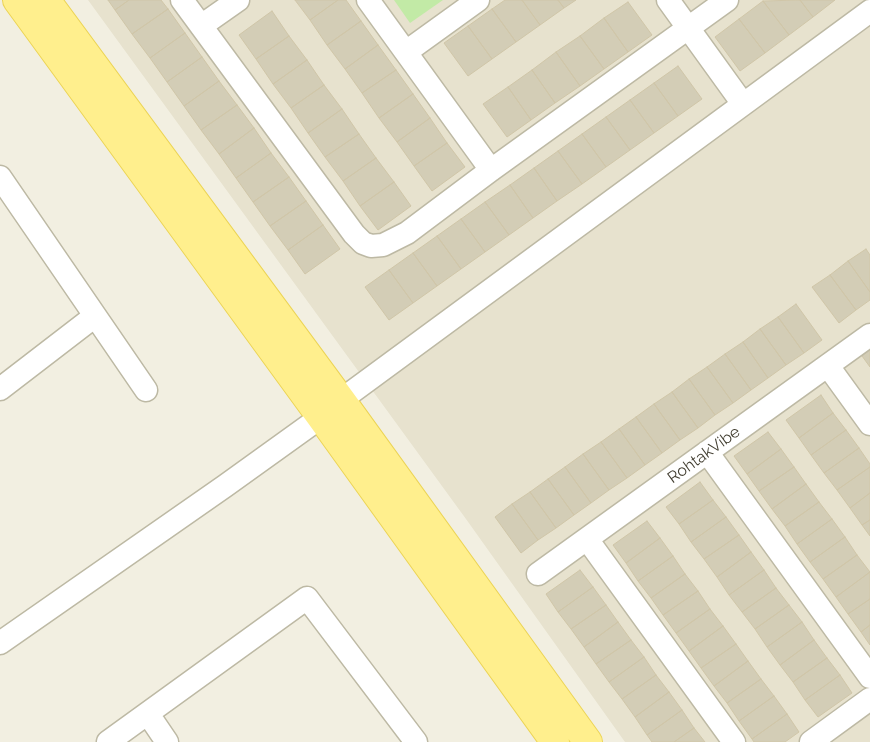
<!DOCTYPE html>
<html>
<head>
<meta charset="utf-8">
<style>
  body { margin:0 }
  canvas { display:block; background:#f2efe1 }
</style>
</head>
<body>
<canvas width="870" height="742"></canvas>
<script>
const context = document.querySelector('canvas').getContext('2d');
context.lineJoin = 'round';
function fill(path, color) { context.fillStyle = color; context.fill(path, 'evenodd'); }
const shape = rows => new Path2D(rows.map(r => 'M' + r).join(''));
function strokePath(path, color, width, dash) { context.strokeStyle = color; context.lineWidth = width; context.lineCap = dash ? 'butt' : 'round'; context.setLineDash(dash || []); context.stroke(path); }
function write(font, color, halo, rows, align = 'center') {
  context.font = font + ' Raleway,sans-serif'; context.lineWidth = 5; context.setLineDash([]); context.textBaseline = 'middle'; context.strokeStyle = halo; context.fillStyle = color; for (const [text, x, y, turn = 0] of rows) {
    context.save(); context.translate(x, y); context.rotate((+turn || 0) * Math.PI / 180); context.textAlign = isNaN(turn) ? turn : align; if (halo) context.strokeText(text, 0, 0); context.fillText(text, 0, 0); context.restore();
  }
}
fill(shape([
  [88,0,870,0,870,742,625,742,466,519]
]), '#e7e2ce');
fill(shape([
  [394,0,443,0,410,23]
]), '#c2eaa6');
const building = shape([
  [108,0,129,0,115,10,108,0],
  [129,0,161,0,168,9,132,34,115,10,129,0],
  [295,0,338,0,310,20,295,0],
  [338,0,346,0,361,21,327,45,310,20,338,0],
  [505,0,522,0,540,25,516,42,492,9,505,0],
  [522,0,558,0,564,8,540,25,522,0],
  [558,0,576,0,564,8,558,0],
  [800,0,835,0,813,17,800,0],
  [800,0,813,17,789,35,763,1,800,0],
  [763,1,789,35,765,53,739,19,763,1],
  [628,2,652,35,628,52,604,18,628,2],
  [168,9,185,33,150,58,132,34,168,9],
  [492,9,516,42,492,59,468,26,492,9],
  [272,11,289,36,256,59,239,35,272,11],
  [604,18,628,52,604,69,580,36,604,18],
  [739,19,765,53,740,71,715,37,739,19],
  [361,21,378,45,345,69,327,45,361,21],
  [468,26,492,59,468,76,444,43,468,26],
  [185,33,202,57,167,82,150,58,185,33],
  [289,36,307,60,273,84,256,59,289,36],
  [580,36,604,69,580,86,556,52,580,36],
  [378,45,396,70,362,93,345,69,378,45],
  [556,52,580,86,555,103,532,70,556,52],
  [202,57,219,81,184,106,167,82,202,57],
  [307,60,324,85,291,108,273,84,307,60],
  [678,66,702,99,678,116,654,83,678,66],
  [396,70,413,94,379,118,362,93,396,70],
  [532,70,555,103,531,120,508,87,532,70],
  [219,81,237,105,201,130,184,106,219,81],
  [654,83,678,116,654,133,630,100,654,83],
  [324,85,342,109,308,133,291,108,324,85],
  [508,87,531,120,507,137,483,104,508,87],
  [413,94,430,118,397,142,379,118,413,94],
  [630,100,654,133,630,150,606,117,630,100],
  [237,105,254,128,219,154,201,130,237,105],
  [342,109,359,134,325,157,308,133,342,109],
  [606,117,630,150,606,167,582,134,606,117],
  [430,118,447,143,414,166,397,142,430,118],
  [254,128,271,153,236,178,219,154,254,128],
  [359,134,376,158,343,181,325,157,359,134],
  [582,134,606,167,582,184,558,151,582,134],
  [447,143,465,167,432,191,414,166,447,143],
  [558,151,582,184,557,201,534,168,558,151],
  [271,153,289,177,253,202,236,178,271,153],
  [376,158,394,182,360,206,343,181,376,158],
  [534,168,557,201,533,218,510,185,534,168],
  [289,177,306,201,270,226,253,202,289,177],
  [394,182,411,206,378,230,360,206,394,182],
  [510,185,533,218,509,235,485,202,510,185],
  [306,201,323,225,288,250,270,226,306,201],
  [485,202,509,235,485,252,461,219,485,202],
  [461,219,485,252,461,269,437,236,461,219],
  [323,225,340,249,305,274,288,250,323,225],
  [437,236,461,269,437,286,413,253,437,236],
  [866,249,870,255,870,292,848,261,866,249],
  [413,253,437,286,413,303,389,270,413,253],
  [848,261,870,292,870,300,856,310,830,275,848,261],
  [389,270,413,303,389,320,365,287,389,270],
  [830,275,856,310,839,323,812,287,830,275],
  [796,304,822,340,804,353,778,317,796,304],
  [778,317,804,353,786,365,760,329,778,317],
  [760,329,786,365,768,378,743,342,760,329],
  [743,342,768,378,751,390,725,354,743,342],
  [870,350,870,367,862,356,870,350],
  [725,354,751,390,733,403,707,367,725,354],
  [707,367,733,403,715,415,689,379,707,367],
  [689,379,715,415,698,428,672,392,689,379],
  [672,392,698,428,680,440,654,404,672,392],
  [821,395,833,413,799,438,786,420,821,395],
  [654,404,680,440,662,453,636,417,654,404],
  [833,413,846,430,811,455,799,438,833,413],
  [636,417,662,453,645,465,619,429,636,417],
  [619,429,645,465,627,478,601,442,619,429],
  [846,430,859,448,824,473,811,455,846,430],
  [768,432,781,449,747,474,734,456,768,432],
  [601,442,627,478,609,490,583,454,601,442],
  [859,448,870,464,870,467,837,490,824,473,859,448],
  [781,449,794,467,759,491,747,474,781,449],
  [583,454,609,490,591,503,565,467,583,454],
  [565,467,591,503,574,515,548,479,565,467],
  [794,467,806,484,772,509,759,491,794,467],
  [870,467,870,493,850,508,837,490,870,467],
  [548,479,574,515,556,528,530,492,548,479],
  [700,482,713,500,679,524,666,507,700,482],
  [806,484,819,502,785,526,772,509,806,484],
  [530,492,556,528,538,540,512,504,530,492],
  [870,493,870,520,862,525,850,508,870,493],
  [713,500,726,517,691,542,679,524,713,500],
  [819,502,832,519,797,544,785,526,819,502],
  [512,504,538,540,521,553,495,517,512,504],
  [726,517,739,535,704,559,691,542,726,517],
  [832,519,845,537,810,562,797,544,832,519],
  [870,520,870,536,862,525,870,520],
  [647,521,660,538,626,563,613,545,647,521],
  [739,535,751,552,717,577,704,559,739,535],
  [845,537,857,555,823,579,810,562,845,537],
  [660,538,673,556,638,581,626,563,660,538],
  [751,552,764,570,729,595,717,577,751,552],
  [857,555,870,572,836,597,823,579,857,555],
  [673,556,685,574,651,598,638,581,673,556],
  [580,570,593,587,558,612,546,594,580,570],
  [764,570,776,588,742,612,729,595,764,570],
  [870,572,870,599,848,614,836,597,870,572],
  [685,574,698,591,663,615,651,598,685,574],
  [593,587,606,605,571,629,558,612,593,587],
  [776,588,789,605,755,629,742,612,776,588],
  [698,591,710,609,676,633,663,615,698,591],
  [870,599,870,625,861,632,848,614,870,599],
  [606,605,618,622,584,647,571,629,606,605],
  [789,605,802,622,767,647,755,629,789,605],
  [710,609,723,626,689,651,676,633,710,609],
  [618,622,631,640,596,664,584,647,618,622],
  [802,622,814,640,780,665,767,647,802,622],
  [870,625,870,645,861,632,870,625],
  [723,626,736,644,701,668,689,651,723,626],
  [631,640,644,657,609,682,596,664,631,640],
  [814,640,827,658,793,682,780,665,814,640],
  [736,644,748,661,714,686,701,668,736,644],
  [644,657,656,675,622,699,609,682,644,657],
  [827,658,840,675,805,700,793,682,827,658],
  [748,661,761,679,727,703,714,686,748,661],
  [656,675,669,692,635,717,622,699,656,675],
  [840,675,852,693,818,717,805,700,840,675],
  [761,679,774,696,739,721,727,703,761,679],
  [669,692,682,710,647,735,635,717,669,692],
  [774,696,787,714,752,739,739,721,774,696],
  [682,710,694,728,674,742,652,742,647,735,682,710],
  [787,714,799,732,785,742,754,742,752,739,787,714],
  [694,728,705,742,674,742,694,728]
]);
fill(building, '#d3cdb6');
strokePath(building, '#d0c6a8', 1);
const minor = shape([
  [182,0,354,234,363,243,371,246,383,245,407,233,491,170,727,0],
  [368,0,491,170],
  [668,0,743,104],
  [201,26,238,0],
  [406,52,478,0],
  [0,177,146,390],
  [828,366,870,424],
  [0,389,95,316],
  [707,452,870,677],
  [587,539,734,742],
  [538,574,870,335],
  [0,643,225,486,321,417,341,400,870,11],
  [148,714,167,742],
  [108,742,307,598,416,742],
  [811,742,870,699]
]);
const major = shape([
  [17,0,321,417,555,742],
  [46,0,341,400,588,742]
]);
strokePath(minor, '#bdb9a4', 25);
strokePath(major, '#ecd455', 30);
strokePath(minor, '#fff', 22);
strokePath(major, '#ffef8d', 28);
write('16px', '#433f32', '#fff', [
  ["RohtakVibe",704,455,-36]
]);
</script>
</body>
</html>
